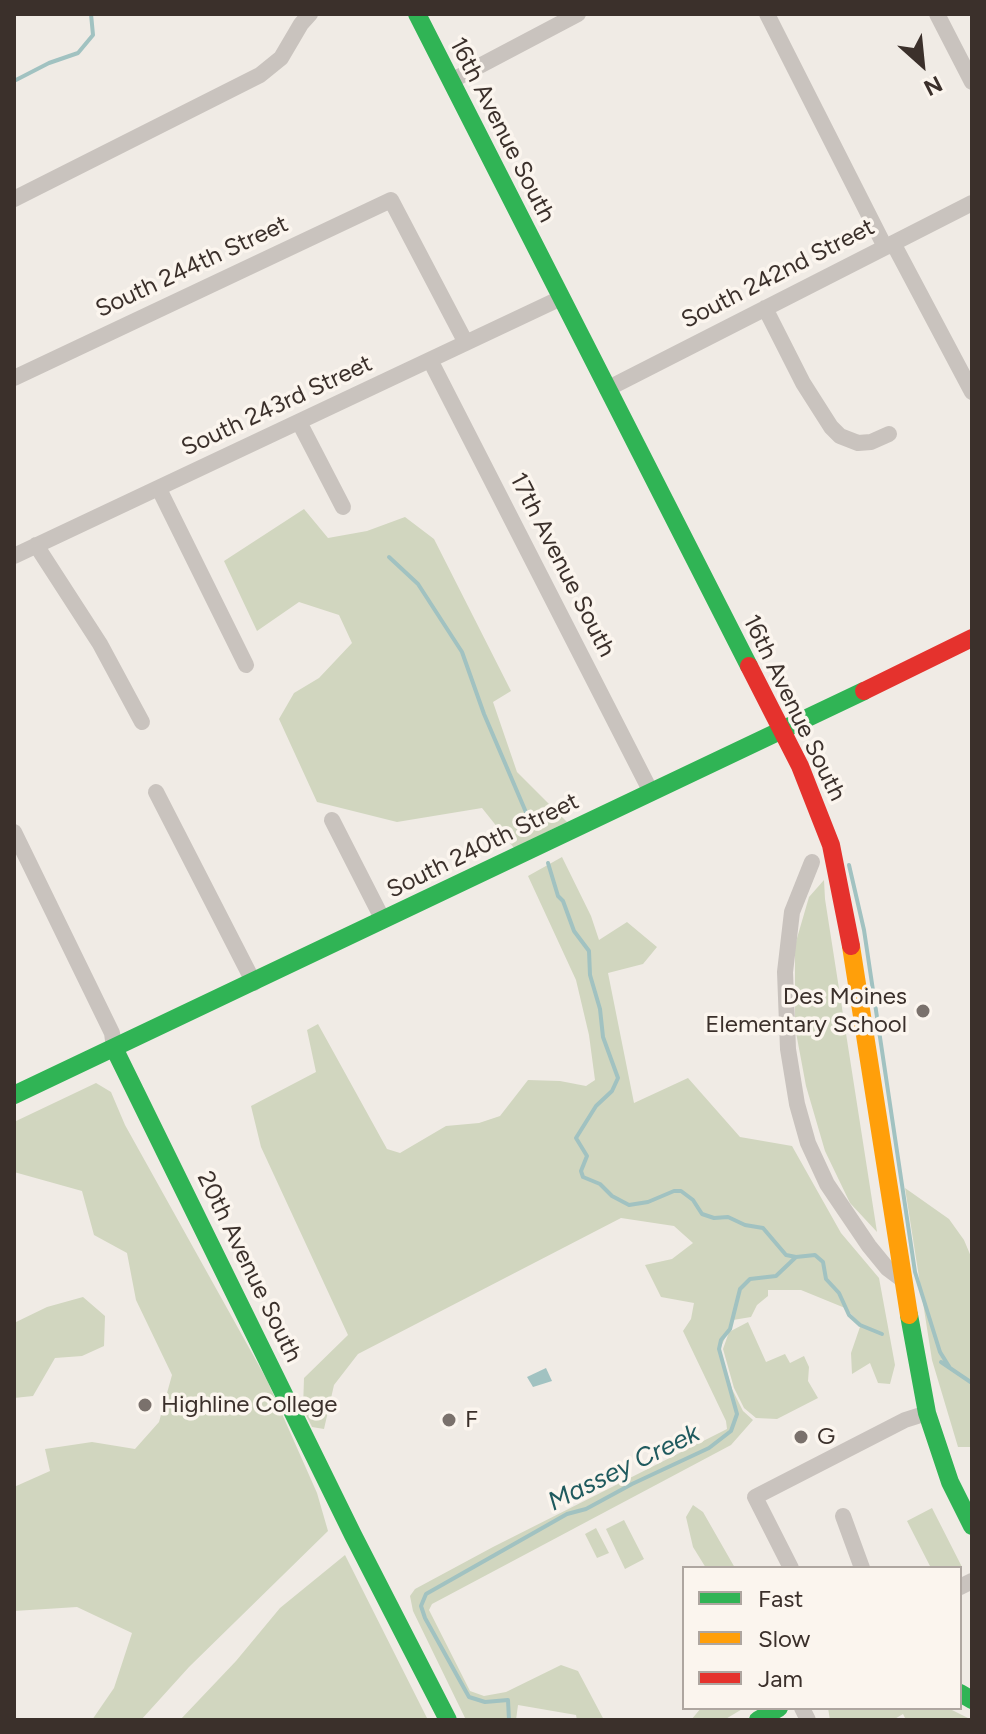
<!DOCTYPE html>
<html>
<head>
<meta charset="utf-8">
<style>
  body { margin:0 }
  #map { position:relative; width:986px; height:1734px; overflow:hidden; background:#f0ebe5; font-family:Figtree,sans-serif }
  canvas { display:block }
  .frame { position:absolute; inset:0; border:16px solid #3b302b; pointer-events:none }
  .legend { position:absolute; left:682px; top:1566px; width:280px; height:144px; box-sizing:border-box; background:#fbf5ee; border:2px solid #aea6a0; margin:0; padding:10px 14px; list-style:none; font-size:24px; color:#3b302b }
  .legend li { display:flex; align-items:center; gap:16px; height:40px }
  .legend b { width:40px; border:2px solid #aea6a0 }
  .north { position:absolute; left:882px; top:24px; width:80px; height:80px; -webkit-text-stroke:6px #fbf5ee; paint-order:stroke; rotate:153deg; font-size:22px; font-weight:700; line-height:32px; text-align:center; color:#3b302b }
  .north::after { content:''; display:block; margin:auto; width:28px; height:36px; background:#3b302b; clip-path:polygon(50% 0,100% 100%,50% 72%,0 100%) }
</style>
</head>
<body>
<div id="map">
<canvas width="986" height="1734"></canvas>
<div class="frame"></div>
<ul class="legend">
<li><b style="height:10px;background:#30b455"></b>Fast</li>
<li><b style="height:10px;background:#ff9f0a"></b>Slow</li>
<li><b style="height:10px;background:#e5322d"></b>Jam</li>
</ul>
<div class="north">N</div>
</div>
<script>
const context = document.querySelector('canvas').getContext('2d');
context.lineJoin = 'round';
function fill(path, color) { context.fillStyle = color; context.fill(path, 'evenodd'); }
const shape = rows => new Path2D(rows.map(r => 'M' + r).join(''));
function strokePath(path, color, width, dash) { context.strokeStyle = color; context.lineWidth = width; context.lineCap = dash ? 'butt' : 'round'; context.setLineDash(dash || []); context.stroke(path); }
function write(font, color, halo, rows, align = 'center') {
  context.font = font + ' Figtree,sans-serif'; context.lineWidth = 7; context.setLineDash([]); context.textBaseline = 'middle'; context.strokeStyle = halo; context.fillStyle = color; for (const [text, x, y, turn = 0] of rows) {
    context.save(); context.translate(x, y); context.rotate((+turn || 0) * Math.PI / 180); context.textAlign = isNaN(turn) ? turn : align; if (halo) context.strokeText(text, 0, 0); context.fillText(text, 0, 0); context.restore();
  }
}
fill(shape([
  [304,509,328,538,367,531,405,517,434,539,511,691,493,702,517,772,567,822,514,848,482,808,397,822,317,802,279,719,294,693,319,678,352,643,339,615,299,602,257,631,224,561],
  [562,857,591,916,599,940,627,922,657,947,643,964,608,973,634,1103,688,1078,740,1137,792,1146,841,1233,879,1278,895,1365,890,1384,878,1383,870,1363,852,1374,851,1353,861,1324,845,1308,801,1290,768,1290,768,1296,757,1305,751,1317,733,1320,720,1349,732,1389,743,1411,753,1420,731,1445,432,1604,429,1610,470,1691,484,1696,506,1692,561,1665,578,1671,604,1720,577,1720,576,1715,518,1705,516,1720,466,1720,413,1611,410,1596,415,1589,493,1547,727,1429,726,1421,683,1331,691,1319,694,1303,661,1297,645,1265,672,1259,693,1243,674,1226,621,1218,358,1354,334,1385,324,1429,312,1427,303,1409,304,1378,348,1335,261,1147,251,1106,316,1072,307,1030,318,1024,387,1149,400,1153,446,1126,479,1123,500,1116,528,1080,560,1081,586,1086,595,1080,589,1035,576,980,528,876],
  [824,880,825,899,877,1232,850,1203,825,1151,806,1086,795,1027,795,945,809,897],
  [96,1083,111,1092,125,1125,267,1380,317,1493,328,1531,189,1667,141,1720,92,1720,114,1688,132,1633,77,1607,14,1611,14,1487,50,1471,45,1449,92,1442,135,1449,159,1422,172,1375,136,1300,127,1253,94,1235,82,1191,14,1172,14,1122],
  [905,1188,949,1219,964,1240,972,1259,972,1447,958,1447,932,1360],
  [83,1297,105,1316,104,1346,82,1356,55,1358,33,1396,14,1398,14,1323,47,1307],
  [748,1322,766,1362,785,1354,790,1363,804,1356,809,1367,808,1381,818,1398,777,1419,756,1418,744,1408,734,1388,723,1349,729,1332],
  [693,1505,703,1512,735,1568,706,1568,693,1547,686,1517],
  [932,1508,962,1567,960,1568,931,1568,907,1521],
  [624,1520,644,1559,625,1569,606,1529],
  [596,1528,609,1553,597,1558,585,1534],
  [345,1555,428,1720,180,1720,236,1661,280,1608],
  [701,1708,744,1708,724,1720,691,1720],
  [828,1708,948,1708,972,1720,906,1720,903,1714,893,1720,830,1720]
]), '#d1d6bf');
fill(shape([
  [546,1368,552,1381,533,1387,527,1377]
]), '#a1c2c1');
strokePath(shape([
  [14,81,49,63,78,53,93,35,91,14],
  [389,557,418,584,462,652,484,714,531,824],
  [548,863,558,896,563,901,574,931,589,951,590,975,600,1009,603,1037,618,1078,612,1091,596,1106,576,1138,587,1156,581,1171,583,1177,600,1184,612,1196,629,1205,648,1202,674,1191,681,1191,693,1200,702,1214,714,1218,728,1217,745,1225,763,1228,786,1255,796,1257],
  [849,865,864,930,915,1272,940,1352,950,1368],
  [941,1362,972,1383],
  [509,1720,508,1700,485,1702,469,1697,425,1618,421,1606,426,1594,567,1514,586,1509,632,1484,709,1448,731,1431,737,1414,719,1349,721,1340,730,1329,740,1289,750,1279,776,1276,796,1257,815,1255,823,1262,826,1279,839,1293,849,1315,860,1325,882,1334]
]), '#a1c2c1', 4);
strokePath(shape([
  [767,14,885,247],
  [937,14,972,82],
  [451,81,578,14],
  [14,199,260,75,281,58,301,24,310,14],
  [893,243,972,392],
  [765,308,803,383,831,427,840,436,858,443,871,442,889,434],
  [430,360,651,792],
  [14,378,391,200,466,343],
  [607,389,972,203],
  [299,422,343,507],
  [159,489,246,665],
  [36,545,100,644,142,722],
  [14,556,561,298],
  [156,792,254,983],
  [332,820,383,920],
  [14,832,112,1033,114,1048],
  [812,862,792,912,785,972,788,1049,797,1104,808,1143,827,1184,869,1246,887,1268,903,1280],
  [843,1516,862,1568],
  [791,1568,755,1497,905,1420,927,1413],
  [960,1587,972,1581],
  [802,1708,808,1720]
]), '#c9c3be', 16);
strokePath(shape([
  [417,14,749,666],
  [114,1048,353,1535,448,1720],
  [14,1095,864,691],
  [909,1315,927,1413,950,1482,972,1526],
  [960,1693,972,1700],
  [758,1720,779,1708]
]), '#30b455', 18);
strokePath(shape([
  [851,946,909,1315]
]), '#ff9f0a', 18);
strokePath(shape([
  [749,666,800,766,831,845,851,946],
  [864,691,972,638]
]), '#e5322d', 18);
for (const [x, y, r, color] of [
  [923,1011,8,"#7a716c"],
  [145,1405,8,"#7a716c"],
  [449,1420,8,"#7a716c"],
  [801,1437,8,"#7a716c"]
]) { const dot = new Path2D(); dot.arc(x, y, r, 0, 2 * Math.PI); context.fillStyle = color; context.fill(dot); strokePath(dot, '#fbf5ee', 3); }
write('24px', '#3b302b', '#fbf5ee', [
  ["16th Avenue South",502,130,63],
  ["South 244th Street",192,267,-25],
  ["South 242nd Street",778,274,-27],
  ["South 243rd Street",277,406,-25],
  ["17th Avenue South",562,565,63],
  ["16th Avenue South",794,708,64],
  ["South 240th Street",483,846,-26],
  ["20th Avenue South",249,1267,64]
]);
write('24px', '#3b302b', '#fbf5ee', [
  ["Des Moines",907,997,"right"],
  ["Elementary School",907,1025,"right"],
  ["Highline College",161,1405],
  ["F",465,1420],
  ["G",817,1437]
], 'left');
write('italic 26px', '#1f5a5e', '#fbf5ee', [
  ["Massey Creek",624,1468,-26]
]);
</script>
</body>
</html>
